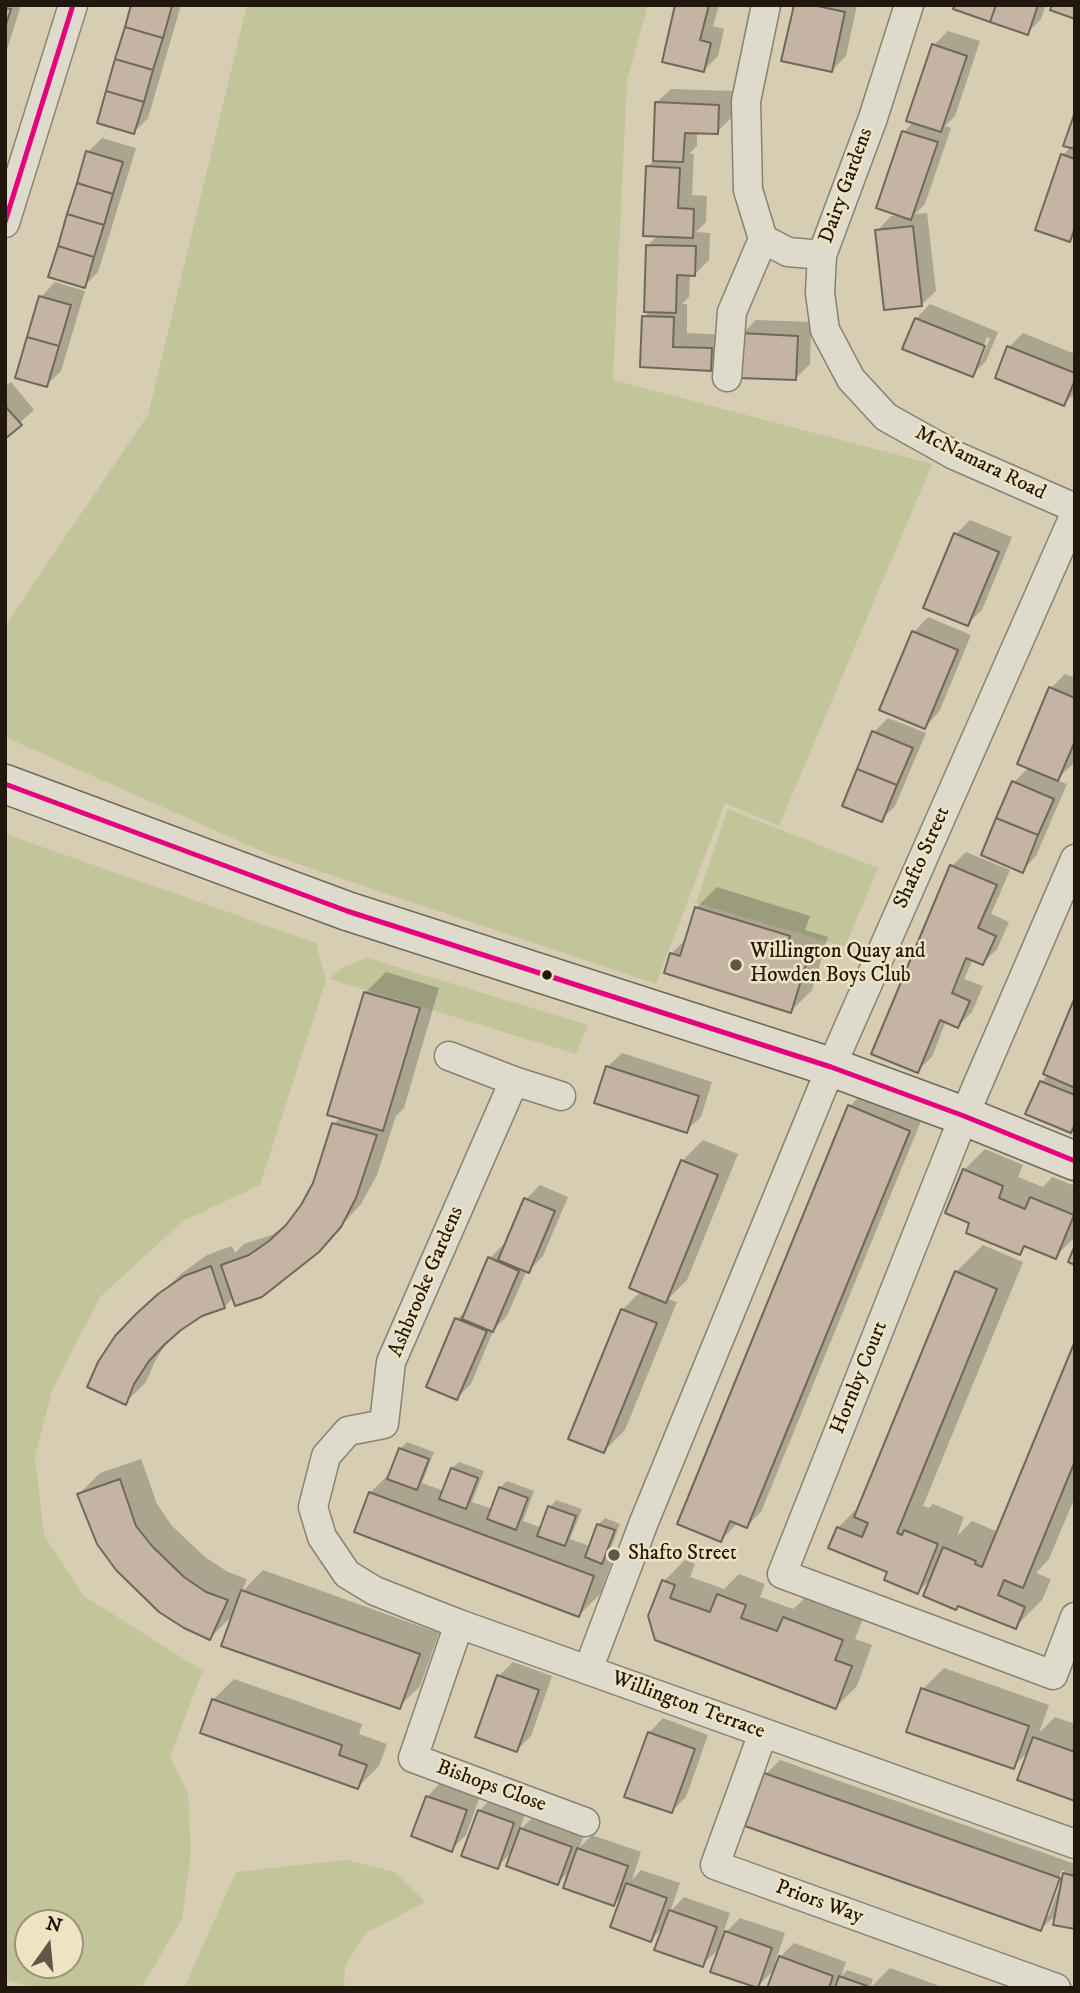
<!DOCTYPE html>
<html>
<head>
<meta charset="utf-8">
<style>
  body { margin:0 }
  #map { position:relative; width:1080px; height:1993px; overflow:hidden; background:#d6cdb2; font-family:"IM FELL DW Pica",serif }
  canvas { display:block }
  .frame { position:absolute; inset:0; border:7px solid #22170c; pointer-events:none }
  .north { position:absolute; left:14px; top:1909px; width:70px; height:70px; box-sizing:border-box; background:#eee3c3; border:2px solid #9c917a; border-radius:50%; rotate:15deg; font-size:19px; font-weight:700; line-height:28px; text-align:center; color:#22170c }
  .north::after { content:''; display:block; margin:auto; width:24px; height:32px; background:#615746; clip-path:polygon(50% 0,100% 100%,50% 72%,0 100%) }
</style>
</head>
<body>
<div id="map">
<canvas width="1080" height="1993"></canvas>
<div class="frame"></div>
<div class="north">N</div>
</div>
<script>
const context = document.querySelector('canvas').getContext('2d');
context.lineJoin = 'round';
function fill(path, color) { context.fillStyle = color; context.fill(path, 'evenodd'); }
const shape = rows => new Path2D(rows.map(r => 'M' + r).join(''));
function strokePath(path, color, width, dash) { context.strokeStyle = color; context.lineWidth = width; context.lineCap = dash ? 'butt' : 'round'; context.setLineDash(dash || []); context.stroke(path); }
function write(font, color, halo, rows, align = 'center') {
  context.font = font + ' "IM FELL DW Pica",serif'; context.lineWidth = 5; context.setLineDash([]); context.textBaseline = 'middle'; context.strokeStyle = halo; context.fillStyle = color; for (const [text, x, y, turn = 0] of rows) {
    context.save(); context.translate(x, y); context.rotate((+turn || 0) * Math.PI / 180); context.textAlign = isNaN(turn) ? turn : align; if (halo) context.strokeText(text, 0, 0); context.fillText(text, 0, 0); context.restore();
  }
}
fill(shape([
  [247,5,648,5,627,80,613,380,932,464,779,826,725,803,656,984,266,853,5,737,5,626,148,415],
  [728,809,878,868,845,947,696,903],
  [5,834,316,943,326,980,260,1185,183,1221,100,1297,52,1390,35,1457,44,1535,84,1596,203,1671,170,1756,188,1794,191,1853,182,1919,141,1988,35,1988,5,1979],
  [70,1923,70,1965,28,1965,28,1923],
  [367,958,588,1025,576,1054,330,979,341,968],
  [346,1860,395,1872,425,1902,366,1933,345,1966,344,1988,184,1988,236,1872]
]), '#c2c49a');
fill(shape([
  [5,5,21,5,5,56],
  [133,5,181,5,148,118,134,132],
  [677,5,719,5,713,26,724,29,718,56,704,70],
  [795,5,857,5,846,56,832,70],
  [957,5,1046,5,1041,19,1027,33],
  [948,31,980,41,955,116,945,126,951,128,925,204,915,214,927,213,936,291,921,305,877,231,891,216,902,215,878,207,904,132,914,121,934,45],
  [671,89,732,91,731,118,717,132,697,131,697,146,689,154,694,154,692,195,707,196,706,222,696,232,710,233,709,260,695,274,690,274,689,297,682,304,687,304,687,333,725,335,725,355,711,369,642,366,644,317,651,310,648,245,658,235,648,167,654,160,656,103],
  [1075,117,1075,234,1069,240,1063,155,1071,146],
  [102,138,136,148,98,272,84,286,88,152],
  [55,282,85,291,61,371,47,385,17,376,41,297],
  [930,304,998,332,986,361,972,375,916,319],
  [987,337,990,338,981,361,977,361],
  [756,320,811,322,810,364,796,378,742,334],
  [1023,333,1075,354,1075,393,1064,404,1009,347],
  [11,382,34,410,5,436,5,387],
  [970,520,1012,537,982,610,967,624,956,534],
  [928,617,971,635,939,712,925,727,882,709,914,632],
  [1065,674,1075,678,1075,757,1072,765,1056,780,1067,784,1036,856,1022,871,1014,782,1029,767,1051,688],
  [888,718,926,733,895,806,881,820,874,732],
  [966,852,1010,870,991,914,1009,922,997,949,983,963,973,959,964,979,983,986,972,1012,958,1026,946,1021,932,1057,917,1071,952,866],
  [717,887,810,916,805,930,828,937,812,990,791,1011,671,954,687,938,696,908],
  [386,972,439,988,404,1108,396,1116,377,1175,361,1204,318,1251,234,1297,224,1307,201,1314,170,1338,155,1361,146,1382,125,1403,137,1315,181,1274,207,1255,232,1246,235,1253,244,1244,272,1235,291,1221,315,1183,334,1124,341,1117,365,993],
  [1075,1002,1075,1127,1071,1131,1041,1082,1048,1075],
  [622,1053,712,1082,701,1117,686,1131,607,1067],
  [864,1092,923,1116,761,1512,747,1526,737,1522,735,1526,721,1540,850,1106],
  [703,1140,738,1154,687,1280,668,1299,677,1302,625,1430,604,1451,622,1310,641,1291,682,1161],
  [985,1149,1023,1165,1018,1177,1043,1187,1052,1177,1075,1186,1075,1237,1055,1257,1028,1245,1019,1253,972,1223,964,1170],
  [540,1185,568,1197,543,1256,529,1271,527,1270,507,1316,494,1329,471,1384,457,1398,457,1319,469,1307,490,1258,504,1244,506,1245,526,1199],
  [983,1245,1023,1262,923,1506,929,1508,933,1504,964,1517,957,1536,972,1521,998,1532,1075,1345,1075,1497,1049,1559,1036,1573,1051,1579,1042,1600,1015,1627,933,1577,918,1592,889,1571,838,1528,860,1505,956,1272],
  [407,1442,434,1452,422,1483,444,1491,452,1468,459,1462,484,1471,472,1502,492,1509,500,1488,507,1481,534,1491,523,1521,542,1528,550,1507,556,1500,582,1509,570,1539,590,1546,598,1525,605,1518,620,1524,609,1553,614,1555,600,1594,579,1615,370,1493,392,1471,400,1449],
  [141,1459,157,1504,172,1526,205,1557,228,1572,247,1579,242,1592,263,1570,439,1633,420,1686,399,1707,235,1613,210,1638,79,1494,100,1473],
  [685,1560,695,1564,690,1577,724,1589,739,1574,765,1584,760,1597,793,1609,806,1597,863,1619,855,1639,872,1645,857,1686,836,1707,656,1639,664,1581],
  [513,1662,552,1676,531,1736,517,1750,499,1676],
  [944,1668,1049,1705,1039,1733,1055,1717,1075,1724,1075,1799,1029,1751,1013,1767,923,1689],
  [234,1679,362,1724,359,1734,387,1744,379,1766,358,1787,213,1700],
  [663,1718,708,1735,686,1797,672,1811,649,1733],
  [780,1760,1075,1864,1075,1927,1057,1914,1041,1929,766,1774],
  [1062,1870,1065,1871,1049,1915,1045,1915],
  [441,1782,480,1796,466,1835,452,1849,427,1797],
  [493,1797,527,1809,519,1831,535,1815,585,1833,579,1848,592,1835,641,1852,632,1880,641,1870,680,1883,670,1912,684,1897,730,1913,722,1936,740,1918,785,1933,775,1962,794,1943,846,1962,841,1977,847,1970,873,1979,870,1988,769,1988,777,1967,757,1987,721,1947,702,1965,665,1925,651,1940,623,1895,614,1904,571,1869,558,1883,513,1851,497,1867,479,1811],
  [890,1968,945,1988,870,1988]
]), '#0003');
const building = shape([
  [131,5,172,6,163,38,125,27,131,5],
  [675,5,709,5,700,40,711,43,704,72,662,62,675,5],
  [794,5,813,5,845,12,832,72,781,61,794,5],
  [955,5,996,5,990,22,953,9,955,5],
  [996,5,1038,5,1028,35,990,22,996,5],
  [1052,5,1075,5,1075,19,1050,10,1052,5],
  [5,8,11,9,5,28,5,8],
  [125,27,163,38,153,70,115,59,125,27],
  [932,44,967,56,941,132,906,121,932,44],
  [115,59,153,70,144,102,106,91,115,59],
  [106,91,144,102,134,134,97,123,106,91],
  [655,102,719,105,718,134,685,133,683,162,653,161,655,102],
  [1075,112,1075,149,1063,146,1075,112],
  [902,131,938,142,911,220,876,208,902,131],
  [86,151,123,162,113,194,77,183,86,151],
  [1061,154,1075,159,1075,227,1070,242,1035,230,1061,154],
  [646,166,680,168,678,208,694,209,693,238,643,236,646,166],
  [77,183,113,194,104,225,67,214,77,183],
  [67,214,104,225,94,257,58,246,67,214],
  [913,226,922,306,884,310,875,230,913,226],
  [646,245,696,246,695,276,677,275,676,313,644,312,646,245],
  [58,246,94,257,85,288,48,277,58,246],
  [39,296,71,305,59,346,27,337,39,296],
  [642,316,674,317,673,347,712,348,711,371,640,367,642,316],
  [915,318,985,346,973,377,902,349,915,318],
  [740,333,798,336,796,380,739,378,740,333],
  [27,337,59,346,47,387,15,378,27,337],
  [1007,346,1075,373,1075,380,1064,406,995,378,1007,346],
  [5,406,22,425,5,439,5,406],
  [954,533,999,552,968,626,923,608,954,533],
  [912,631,958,650,925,729,879,710,912,631],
  [1049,687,1075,698,1075,741,1058,781,1017,764,1049,687],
  [872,731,913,748,897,785,857,769,872,731],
  [857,769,897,785,882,822,842,806,857,769],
  [1012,781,1054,799,1038,835,996,818,1012,781],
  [996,818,1038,835,1023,873,981,855,996,818],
  [950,865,997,885,978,928,996,936,983,965,966,958,952,993,970,1001,958,1028,940,1020,918,1073,871,1054,950,865],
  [695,907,790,936,786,951,808,958,791,1013,664,973,670,953,680,956,695,907],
  [364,992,420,1008,383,1131,327,1115,364,992],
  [1075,997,1075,1088,1043,1074,1075,997],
  [606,1066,699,1096,687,1133,594,1103,606,1066],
  [1040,1081,1075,1095,1075,1124,1071,1133,1025,1114,1040,1081],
  [848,1105,910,1131,747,1528,730,1521,721,1542,677,1524,848,1105],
  [332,1123,377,1135,356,1198,341,1227,319,1252,262,1297,235,1306,221,1265,249,1255,269,1241,286,1225,301,1205,313,1183,332,1123],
  [681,1160,718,1175,666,1303,629,1288,681,1160],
  [963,1169,1003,1186,999,1198,1025,1209,1030,1197,1074,1215,1056,1259,1024,1246,1020,1255,966,1233,969,1223,945,1213,963,1169],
  [524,1198,555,1211,529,1273,498,1260,524,1198],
  [1075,1245,1075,1265,1068,1262,1075,1245],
  [488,1257,519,1271,493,1332,462,1319,488,1257],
  [211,1266,225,1308,202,1316,181,1330,164,1345,149,1361,134,1384,126,1405,87,1387,98,1362,115,1336,136,1314,158,1294,184,1276,211,1266],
  [955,1271,997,1289,897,1533,902,1535,904,1530,938,1544,918,1594,884,1580,887,1572,828,1548,837,1527,862,1537,868,1523,854,1517,955,1271],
  [621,1309,657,1323,604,1453,568,1439,621,1309],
  [455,1318,487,1331,457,1400,426,1387,455,1318],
  [1075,1341,1075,1461,1023,1588,1004,1580,998,1595,1025,1607,1016,1629,958,1606,956,1610,923,1596,943,1547,976,1561,975,1564,982,1567,1075,1341],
  [399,1448,429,1459,417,1490,387,1479,399,1448],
  [451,1468,478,1478,466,1509,439,1499,451,1468],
  [120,1479,136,1526,152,1546,184,1577,206,1592,228,1600,210,1640,184,1628,159,1612,116,1570,97,1544,77,1494,120,1479],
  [499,1487,528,1498,516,1530,487,1519,499,1487],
  [369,1492,594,1576,579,1617,354,1532,369,1492],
  [548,1506,576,1516,565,1546,537,1536,548,1506],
  [597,1524,615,1530,602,1564,585,1557,597,1524],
  [662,1580,675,1585,670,1598,710,1612,717,1594,746,1605,741,1618,777,1631,783,1617,843,1640,835,1660,852,1666,836,1709,655,1640,648,1616,662,1580],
  [241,1590,420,1654,400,1709,221,1646,241,1590],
  [497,1675,539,1690,517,1752,475,1737,497,1675],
  [921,1688,1029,1726,1014,1769,906,1732,921,1688],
  [212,1699,342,1745,339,1755,367,1765,358,1789,200,1733,212,1699],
  [648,1732,695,1749,672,1813,624,1797,648,1732],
  [1033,1737,1075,1752,1075,1801,1017,1780,1033,1737],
  [764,1773,1060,1878,1041,1931,745,1826,764,1773],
  [426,1796,467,1810,452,1852,411,1836,426,1796],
  [478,1810,514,1823,498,1869,461,1856,478,1810],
  [520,1828,572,1847,558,1885,506,1866,520,1828],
  [577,1848,628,1866,614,1906,563,1888,577,1848],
  [1063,1873,1075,1876,1075,1929,1053,1925,1063,1873],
  [626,1883,667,1898,651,1942,610,1927,626,1883],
  [669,1910,717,1927,703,1967,654,1950,669,1910],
  [725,1931,772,1948,758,1988,710,1972,725,1931],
  [779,1956,833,1976,829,1988,767,1988,779,1956],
  [839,1976,867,1986,866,1988,835,1988,839,1976]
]);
fill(building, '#c5b4a3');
strokePath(building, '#6f695b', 2);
const street = shape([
  [766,5,746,101,748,190,763,239,788,252,822,255],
  [909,5,873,118,822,255,820,293,825,330,851,379,886,417,954,455,1075,508],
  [5,223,73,5],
  [727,377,732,312,763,239],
  [1075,859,964,1116,782,1574,1053,1675,1075,1617],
  [449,1056,514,1081,561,1096],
  [514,1081,391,1362,384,1424,348,1431,326,1456,313,1507,322,1537,347,1574,375,1591,459,1624,1075,1844],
  [459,1624,413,1758,585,1822],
  [588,1670,644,1522,831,1067,1075,514],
  [763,1733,715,1865,1056,1988]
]);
const secondary = shape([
  [5,784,347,911,831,1067,964,1116,1075,1161]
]);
strokePath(street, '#888272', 31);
strokePath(secondary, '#6f695b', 41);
strokePath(street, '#dedacc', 28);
strokePath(secondary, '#dedacc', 38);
strokePath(shape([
  [5,222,73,5],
  [5,784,347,911,831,1067,964,1116,1075,1161]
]), '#e5007d', 5);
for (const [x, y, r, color] of [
  [736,965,7,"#615746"],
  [547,975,6,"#22170c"],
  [614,1555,7,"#615746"]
]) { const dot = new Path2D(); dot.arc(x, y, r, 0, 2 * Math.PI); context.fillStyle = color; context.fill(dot); strokePath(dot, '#eee3c3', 2.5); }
write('21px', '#22170c', '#eee3c3', [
  ["Dairy Gardens",847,186,-70],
  ["McNamara Road",980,464,26],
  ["Shafto Street",923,858,-66],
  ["Ashbrooke Gardens",427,1282,-67],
  ["Hornby Court",860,1378,-68],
  ["Willington Terrace",688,1706,20],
  ["Bishops Close",491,1787,20],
  ["Priors Way",819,1903,20]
]);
write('21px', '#22170c', '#eee3c3', [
  ["Willington Quay and",750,953],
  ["Howden Boys Club",750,977],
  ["Shafto Street",628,1555]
], 'left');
</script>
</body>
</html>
